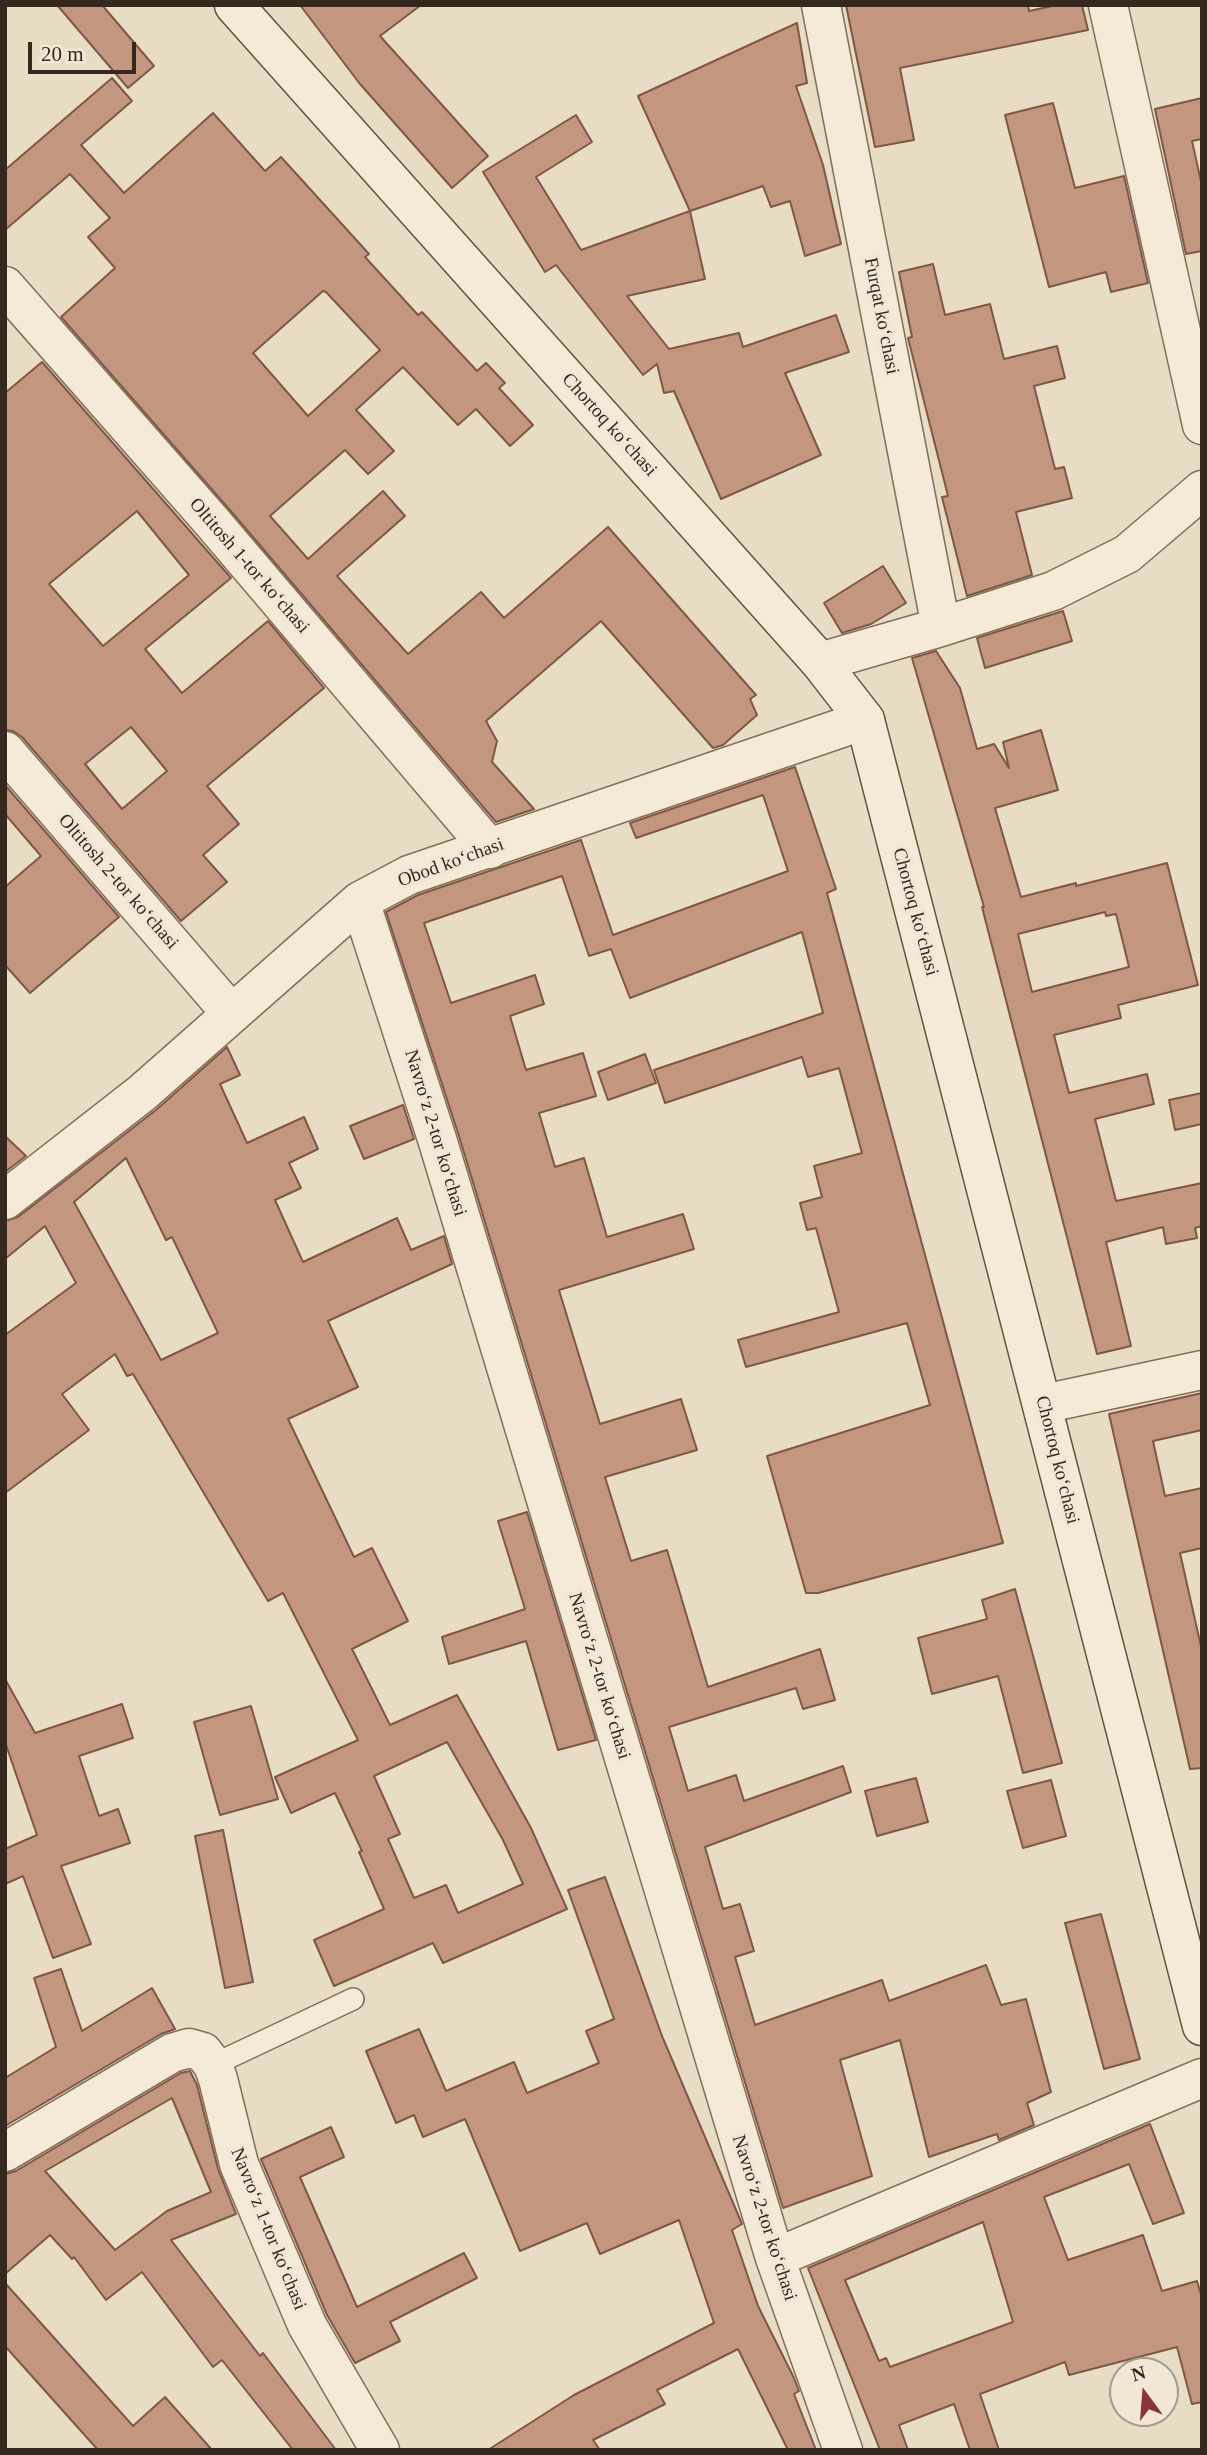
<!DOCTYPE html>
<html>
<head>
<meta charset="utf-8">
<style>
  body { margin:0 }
  #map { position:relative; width:1207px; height:2455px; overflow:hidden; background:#e9dcc5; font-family:"Times New Roman",serif }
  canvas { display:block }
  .frame { position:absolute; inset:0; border:7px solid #34281f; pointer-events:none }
  .north { position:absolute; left:1109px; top:2357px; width:70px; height:70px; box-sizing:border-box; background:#f1e7d4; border:2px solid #a59b8c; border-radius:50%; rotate:344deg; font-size:19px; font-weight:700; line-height:28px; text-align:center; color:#34281f }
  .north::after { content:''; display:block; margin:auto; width:24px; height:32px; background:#8b333a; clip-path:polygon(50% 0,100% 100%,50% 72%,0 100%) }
  .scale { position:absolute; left:28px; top:42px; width:108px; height:32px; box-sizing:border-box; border:4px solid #34281f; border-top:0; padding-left:9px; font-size:21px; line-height:24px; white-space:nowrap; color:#34281f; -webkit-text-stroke:5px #f1e7d4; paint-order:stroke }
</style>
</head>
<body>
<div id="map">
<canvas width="1207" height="2455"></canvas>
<div class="frame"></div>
<div class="north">N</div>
<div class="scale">20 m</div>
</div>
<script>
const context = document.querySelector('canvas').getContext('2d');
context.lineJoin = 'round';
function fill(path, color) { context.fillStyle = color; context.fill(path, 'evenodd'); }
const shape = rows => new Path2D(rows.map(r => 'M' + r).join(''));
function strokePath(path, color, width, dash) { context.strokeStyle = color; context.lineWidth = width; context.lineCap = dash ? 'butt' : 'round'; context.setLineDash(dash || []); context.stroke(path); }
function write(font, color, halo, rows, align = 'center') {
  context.font = font + ' "Times New Roman",serif'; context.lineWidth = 7; context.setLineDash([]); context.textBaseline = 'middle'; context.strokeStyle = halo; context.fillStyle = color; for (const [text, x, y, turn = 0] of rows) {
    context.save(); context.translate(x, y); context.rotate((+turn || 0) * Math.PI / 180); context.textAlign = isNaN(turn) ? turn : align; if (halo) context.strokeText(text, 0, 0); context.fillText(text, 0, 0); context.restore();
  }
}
const building = shape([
  [57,5,102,5,154,66,128,88,57,5],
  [300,5,421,5,380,36,488,156,452,188,360,84,300,5],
  [846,5,1028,5,1029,11,1057,5,1082,5,1088,30,900,68,914,140,875,147,846,5],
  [797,23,807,83,796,86,823,165,841,244,805,256,790,201,771,207,763,186,690,211,638,96,797,23],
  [112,78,132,101,81,145,124,193,213,113,265,171,281,157,369,254,365,257,418,315,422,312,477,371,486,363,505,383,499,388,533,425,510,446,476,409,458,425,403,367,356,410,394,451,368,474,345,450,270,516,308,559,383,491,405,516,337,576,408,654,481,592,504,618,608,527,756,695,750,699,757,715,723,745,713,748,601,621,486,721,497,741,492,762,534,809,496,822,229,509,61,317,115,268,88,237,110,218,70,174,5,230,5,170,112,78],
  [323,291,326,292,380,350,308,416,253,353,323,291],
  [1202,98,1202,139,1192,141,1202,186,1202,251,1186,254,1155,109,1202,98],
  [1053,103,1075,188,1124,176,1148,283,1111,292,1106,272,1049,287,1005,115,1053,103],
  [576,115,592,142,536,177,581,250,690,211,705,279,627,296,669,349,739,333,743,347,836,315,849,352,785,373,821,455,721,499,674,391,664,393,657,364,643,375,556,265,545,272,483,172,576,115],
  [933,264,945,315,990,304,1004,359,1057,346,1065,378,1034,386,1055,469,1064,467,1072,498,1016,512,1032,575,967,596,942,497,948,496,908,338,912,337,899,272,933,264],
  [42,362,231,578,145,649,182,693,268,621,324,688,207,786,239,824,203,855,227,882,181,921,22,737,13,731,5,730,5,393,42,362],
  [137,511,189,575,103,646,49,584,137,511],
  [131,727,167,771,122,809,85,764,131,727],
  [883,566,906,603,871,624,842,633,824,603,883,566],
  [1063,611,1072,641,985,668,977,638,1063,611],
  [936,651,960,688,977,749,994,744,1009,768,1003,742,1041,730,1058,790,995,808,1021,897,1076,883,1076,886,1167,863,1198,985,1118,1005,1121,1018,1054,1035,1069,1093,1147,1074,1154,1104,1095,1119,1116,1201,1202,1183,1202,1226,1195,1228,1197,1238,1166,1244,1163,1227,1106,1242,1131,1346,1097,1354,982,907,984,907,912,658,936,651],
  [1105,912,1106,916,1116,914,1129,967,1032,992,1018,934,1105,912],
  [795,767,836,889,827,893,1003,1543,818,1593,806,1593,767,1456,930,1405,907,1323,746,1367,738,1340,839,1312,816,1228,807,1230,800,1203,822,1197,814,1166,862,1153,839,1068,808,1077,802,1057,665,1103,654,1070,823,1013,802,932,630,998,611,949,589,956,562,876,424,923,451,1003,535,975,544,1004,510,1016,526,1070,583,1053,596,1096,539,1113,555,1167,584,1158,607,1237,683,1214,694,1249,559,1290,600,1424,681,1399,697,1450,605,1477,631,1561,667,1550,708,1687,820,1649,835,1700,803,1709,796,1688,669,1727,688,1791,736,1775,744,1801,843,1766,851,1792,705,1847,723,1909,740,1904,754,1951,735,1957,755,2025,882,1980,889,2001,986,1965,1001,2005,1026,1999,1051,2092,1027,2103,1034,2125,999,2140,997,2134,929,2157,900,2040,840,2060,872,2176,783,2208,459,1136,386,912,418,895,581,840,613,935,788,871,763,795,636,838,630,823,795,767],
  [5,785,119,917,30,993,5,965,5,887,41,856,5,814,5,785],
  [227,1047,240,1075,220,1084,247,1143,304,1117,318,1149,289,1163,301,1188,275,1200,303,1262,397,1218,411,1250,444,1236,452,1264,328,1321,358,1387,288,1419,354,1557,372,1548,408,1621,352,1649,390,1725,457,1695,531,1828,567,1909,443,1963,433,1943,334,1986,314,1940,384,1909,359,1852,362,1851,335,1793,291,1813,275,1777,358,1740,283,1593,268,1601,133,1374,127,1376,115,1354,62,1394,89,1430,5,1493,5,1335,76,1283,45,1226,5,1259,5,1221,18,1217,156,1110,227,1047],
  [126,1158,166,1240,172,1237,218,1333,161,1360,74,1202,126,1158],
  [447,1742,503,1840,523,1884,458,1913,446,1885,414,1898,388,1839,400,1834,374,1776,447,1742],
  [645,1054,656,1083,608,1100,598,1072,645,1054],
  [1202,1093,1202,1124,1175,1130,1169,1100,1202,1093],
  [403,1105,414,1139,364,1159,350,1126,403,1105],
  [5,1136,26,1156,5,1172,5,1136],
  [1202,1393,1202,1430,1153,1441,1165,1496,1202,1488,1202,1548,1180,1553,1202,1651,1202,1768,1190,1769,1109,1414,1202,1393],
  [527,1512,596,1740,558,1750,526,1641,449,1664,442,1637,525,1609,498,1521,527,1512],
  [1015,1589,1062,1763,1023,1773,998,1676,932,1694,918,1638,987,1619,982,1600,1015,1589],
  [5,1679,35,1733,122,1704,133,1738,79,1756,99,1816,118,1809,130,1843,61,1866,91,1944,53,1958,23,1876,5,1884,5,1849,37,1835,5,1742,5,1679],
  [251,1706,278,1799,220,1815,194,1722,251,1706],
  [916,1778,928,1822,877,1836,865,1791,916,1778],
  [1051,1780,1066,1836,1023,1848,1007,1791,1051,1780],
  [223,1830,253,1982,225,1988,195,1836,223,1830],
  [605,1877,662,2036,742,2224,732,2230,758,2306,794,2378,799,2391,794,2394,816,2450,788,2450,738,2349,657,2390,665,2404,593,2440,600,2450,488,2450,574,2395,714,2323,679,2220,600,2254,587,2223,520,2251,465,2119,423,2137,414,2115,396,2123,366,2051,419,2029,446,2091,514,2062,527,2093,599,2063,586,2031,614,2019,568,1890,605,1877],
  [1101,1914,1140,2059,1104,2069,1065,1923,1101,1914],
  [61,1969,82,2031,152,1988,175,2029,161,2034,5,2126,5,2078,56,2047,34,1978,61,1969],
  [190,2071,197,2085,218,2169,236,2214,171,2240,260,2356,263,2353,336,2450,293,2450,222,2360,213,2367,142,2272,106,2300,74,2257,72,2259,50,2235,5,2274,5,2174,16,2171,181,2073,190,2071],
  [172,2098,211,2192,167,2211,115,2250,45,2171,172,2098],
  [1150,2124,1184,2213,1153,2224,1129,2164,1044,2197,1068,2260,1143,2235,1162,2291,1197,2281,1202,2298,1202,2402,1192,2404,1177,2347,1069,2375,1065,2362,980,2394,999,2450,970,2450,954,2404,899,2425,908,2450,880,2450,808,2268,1150,2124],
  [983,2222,1013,2322,890,2367,886,2358,879,2361,845,2280,983,2222],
  [331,2127,344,2157,300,2177,357,2307,464,2253,477,2278,390,2322,400,2341,355,2363,327,2315,261,2159,331,2127],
  [5,2283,133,2426,165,2397,212,2450,98,2450,5,2346,5,2283]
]);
fill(building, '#c3977f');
strokePath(building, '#7f5845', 2);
const service = shape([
  [213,2065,353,1999]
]);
const minor = shape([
  [821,5,941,627],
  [1108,5,1202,425],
  [5,286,213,523,490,849],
  [820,662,941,627,1053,591,1127,554,1202,490],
  [5,751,231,1013],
  [360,901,438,1142,775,2258,843,2450],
  [5,1200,142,1093,360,901,409,875,865,720],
  [1043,1404,1202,1370],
  [5,2152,172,2053,189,2048,203,2052,213,2065,218,2079,239,2164,307,2325,380,2450],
  [775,2258,1202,2078]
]);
const secondary = shape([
  [234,5,820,662,865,720,1202,2026]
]);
strokePath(service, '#826e5d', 24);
strokePath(minor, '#826e5d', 41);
strokePath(secondary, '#645040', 41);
strokePath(service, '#f5ead7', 21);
strokePath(minor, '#f5ead7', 38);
strokePath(secondary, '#f5ead7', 38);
write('19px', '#34281f', '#f1e7d4', [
  ["Furqat koʻchasi",881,316,79],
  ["Chortoq koʻchasi",609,425,48],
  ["Oltitosh 1-tor koʻchasi",249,566,49],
  ["Obod koʻchasi",451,863,-20],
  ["Oltitosh 2-tor koʻchasi",118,882,49],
  ["Chortoq koʻchasi",915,912,75],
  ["Navroʻz 2-tor koʻchasi",435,1133,73],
  ["Chortoq koʻchasi",1057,1460,76],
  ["Navroʻz 2-tor koʻchasi",599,1676,73],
  ["Navroʻz 2-tor koʻchasi",764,2218,72],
  ["Navroʻz 1-tor koʻchasi",268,2229,68]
]);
</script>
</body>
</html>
